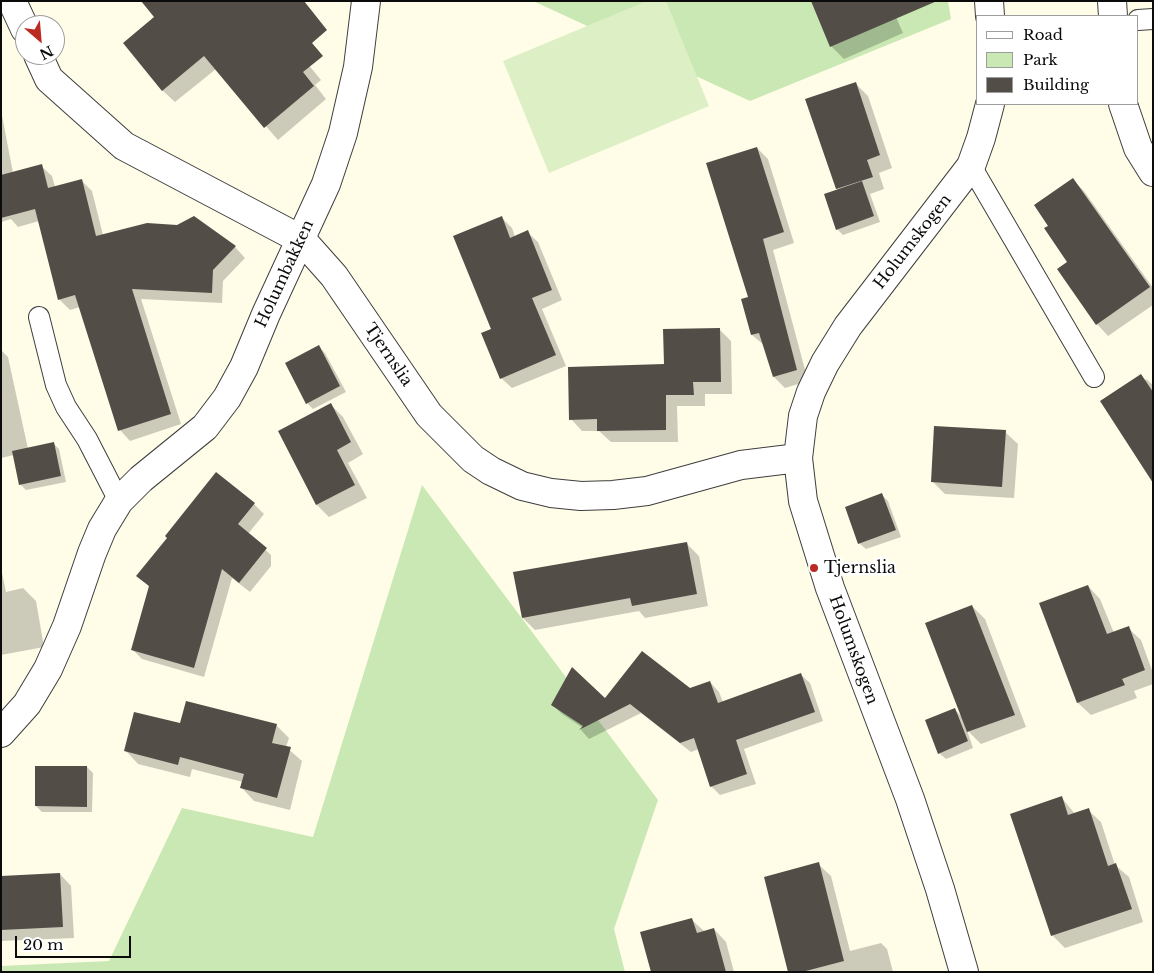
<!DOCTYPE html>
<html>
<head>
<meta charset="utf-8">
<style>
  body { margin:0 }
  #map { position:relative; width:1154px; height:973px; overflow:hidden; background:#fffde8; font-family:"Libre Baskerville",serif }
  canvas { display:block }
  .frame { position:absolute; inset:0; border:2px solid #0b0b0b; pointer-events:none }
  .legend { position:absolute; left:976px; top:15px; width:162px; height:90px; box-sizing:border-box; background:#fff; border:1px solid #9d9d9d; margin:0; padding:6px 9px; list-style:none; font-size:15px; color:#0b0b0b }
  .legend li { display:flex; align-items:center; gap:10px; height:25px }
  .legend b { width:25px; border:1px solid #9d9d9d }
  .north { position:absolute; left:15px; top:15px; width:50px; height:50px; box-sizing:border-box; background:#fff; border:1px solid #9d9d9d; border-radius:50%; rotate:153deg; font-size:14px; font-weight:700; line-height:20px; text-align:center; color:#0b0b0b }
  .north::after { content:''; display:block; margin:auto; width:18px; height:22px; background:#bb2a23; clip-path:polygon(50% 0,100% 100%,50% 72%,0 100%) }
  .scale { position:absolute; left:15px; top:936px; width:116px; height:22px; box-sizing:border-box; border:2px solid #0b0b0b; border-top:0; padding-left:6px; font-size:15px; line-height:18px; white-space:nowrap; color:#0b0b0b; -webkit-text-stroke:4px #fff; paint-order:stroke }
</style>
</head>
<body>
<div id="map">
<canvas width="1154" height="973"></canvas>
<div class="frame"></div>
<ul class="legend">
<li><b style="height:6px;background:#fff"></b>Road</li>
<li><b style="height:14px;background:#cae8b3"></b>Park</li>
<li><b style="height:14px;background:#534d47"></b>Building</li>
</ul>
<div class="north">N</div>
<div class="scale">20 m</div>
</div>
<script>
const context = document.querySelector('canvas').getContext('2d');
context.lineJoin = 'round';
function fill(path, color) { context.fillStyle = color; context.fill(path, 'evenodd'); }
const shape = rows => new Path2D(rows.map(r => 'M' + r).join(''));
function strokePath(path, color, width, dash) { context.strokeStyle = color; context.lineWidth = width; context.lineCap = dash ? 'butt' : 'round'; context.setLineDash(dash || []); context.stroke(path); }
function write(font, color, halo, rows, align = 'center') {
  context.font = font + ' "Libre Baskerville",serif'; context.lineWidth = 5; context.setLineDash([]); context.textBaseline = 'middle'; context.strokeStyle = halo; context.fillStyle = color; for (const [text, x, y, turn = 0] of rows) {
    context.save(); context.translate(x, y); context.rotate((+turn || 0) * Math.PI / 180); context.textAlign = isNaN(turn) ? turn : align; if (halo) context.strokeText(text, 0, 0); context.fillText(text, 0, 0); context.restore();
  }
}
fill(shape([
  [533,1,948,1,951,19,750,101],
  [422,485,658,800,614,929,625,972,1,972,1,966,109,961,182,808,313,837]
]), '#cae8b3');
fill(shape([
  [647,1,666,1,709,106,549,173,503,61]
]), '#ddf0c5');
fill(shape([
  [256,1,321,80,315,85,326,99,278,140,216,69,175,102,162,90],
  [889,1,903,33,844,59,831,46],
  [856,84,868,96,892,168,879,173,884,189,870,194,880,222,843,235,837,229,837,188],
  [1,110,13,173,41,166,52,176,55,187,82,181,92,191,103,235,177,226,194,218,235,247,245,258,223,281,222,303,141,299,181,424,130,441,120,430,80,307,70,310,59,299,39,221,18,227,11,219,1,222],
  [757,148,768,159,794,243,773,250,808,381,785,388,774,377,764,345,752,335,749,298],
  [1073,180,1084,191,1153,288,1153,305,1108,336,1097,324,1069,262,1050,226],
  [501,217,512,228,515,237,527,232,538,242,562,300,542,309,566,366,512,388,501,378,493,330],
  [719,329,731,341,732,394,705,394,705,406,677,406,678,442,611,442,599,431,582,431,571,419,665,366],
  [319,347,325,353,346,392,313,409,307,403],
  [1,350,8,357,28,449,53,443,59,449,66,482,26,490,20,484,14,455,1,458],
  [1146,379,1153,385,1153,479,1145,380],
  [331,405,343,417,363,454,348,463,367,498,329,517,317,505,280,432],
  [1005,432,1018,444,1014,498,945,494,933,482],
  [882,495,888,501,901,537,866,549,859,543],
  [254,504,264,514,248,534,271,555,271,566,250,592,232,578,204,677,142,659,132,649,150,587,138,576],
  [687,544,699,556,708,606,645,618,639,611,535,630,523,618,514,573],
  [1,568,6,592,23,588,36,601,44,647,1,655],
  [1088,586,1100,599,1114,633,1128,628,1141,640,1153,673,1153,684,1134,691,1137,698,1091,715,1078,703,1041,604],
  [972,606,985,619,1026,727,981,744,967,730,973,748,946,759,939,753,955,710,963,718],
  [800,674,810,683,823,721,744,749,756,784,720,795,711,786,699,749,691,752,641,713,589,739,581,730,583,728,562,714,553,705,689,689,710,682,719,692,723,702],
  [181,724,276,725,289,738,286,747,302,761,290,810,254,801,242,788,243,782,192,769,190,777,138,764,126,751],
  [87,767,93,773,92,812,42,812,36,806],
  [1062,798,1075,814,1088,810,1101,822,1115,865,1129,877,1143,922,1065,948,1053,936,1012,814],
  [818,864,831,876,850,951,881,943,887,949,893,972,790,972],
  [60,874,71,886,74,938,1,941,1,877],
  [692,920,705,932,714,929,726,942,734,972,653,972]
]), '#0003');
fill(shape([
  [141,1,304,1,327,30,312,43,323,56,303,72,314,86,264,128,204,56,162,91,123,43,154,17],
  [811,1,937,1,830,47],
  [856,82,880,155,867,160,873,177,836,189,805,99],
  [757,147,784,232,763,239,797,370,773,377,759,333,751,335,741,299,748,297,706,163],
  [42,164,48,188,82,179,96,236,147,223,177,225,194,216,236,246,213,270,212,293,132,289,171,414,118,431,75,295,58,300,35,209,1,218,1,175],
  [1073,178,1150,287,1096,325,1057,269,1067,262,1044,228,1048,226,1034,205],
  [862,181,874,216,836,230,824,194],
  [502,216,510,238,528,230,552,290,532,298,556,355,500,379,481,333,491,329,453,236],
  [720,328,721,382,693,382,694,395,666,395,666,430,597,431,597,419,569,420,568,367,664,364,663,329],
  [319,345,340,386,306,404,285,363],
  [1141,374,1153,392,1153,483,1100,401],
  [331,403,351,442,337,450,355,485,316,505,278,431],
  [934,426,1006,430,1002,487,931,482],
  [54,442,61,476,19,485,12,451],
  [216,472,255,503,238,524,267,548,239,583,222,569,194,668,131,650,149,586,136,576,167,538,165,536],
  [882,493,896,530,858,544,845,507],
  [687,542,697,594,632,606,630,598,522,618,513,572],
  [1088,585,1107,634,1129,626,1145,670,1122,679,1125,685,1077,703,1039,603],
  [972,605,1015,715,967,732,925,623],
  [642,651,690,688,710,681,718,703,801,673,815,712,736,740,747,774,710,787,694,738,680,743,630,704,579,730,583,726,551,705,572,667,605,698],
  [186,701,277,724,272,743,291,747,277,798,240,788,244,774,180,757,178,765,124,751,134,712,180,723],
  [955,708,968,741,938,754,925,720],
  [35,766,87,766,87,807,35,806],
  [1062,796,1068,815,1089,808,1108,866,1116,863,1132,909,1051,936,1010,814],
  [819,862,844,961,802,972,788,972,764,877],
  [60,873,63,927,1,930,1,876],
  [692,918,697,933,714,928,726,972,651,972,640,932]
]), '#534d47');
const service = shape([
  [1138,20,1153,19],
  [971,166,1094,377],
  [39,317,56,385,66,407,87,439,119,501]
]);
const minor = shape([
  [12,1,25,29],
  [989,1,990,16],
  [1112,1,1113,16],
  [38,55,49,79,124,146,302,240,334,276,429,415,473,459,491,471,522,486,551,493,581,496,613,495,647,491,741,465,798,458],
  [1123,104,1138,148,1153,172],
  [1,733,27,704,48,669,67,626,92,553,102,529,119,501,141,479,205,427,227,398,244,367,266,314,326,184,343,133,358,67,366,1],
  [964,972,940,889,910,799,830,588,803,501,798,458,803,416,811,392,825,363,848,326,971,166,981,138,990,104]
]);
strokePath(service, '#3e3e3e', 22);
strokePath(minor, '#3e3e3e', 30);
strokePath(service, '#fff', 20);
strokePath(minor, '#fff', 28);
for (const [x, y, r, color] of [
  [814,568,5,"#bb2a23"]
]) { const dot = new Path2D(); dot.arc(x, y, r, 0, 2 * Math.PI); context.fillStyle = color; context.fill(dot); strokePath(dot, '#fff', 2); }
write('16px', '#0b0b0b', '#fff', [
  ["Holumskogen",913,242,-52],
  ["Holumbakken",285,274,-65],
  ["Tjernslia",388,355,56],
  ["Holumskogen",853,650,70]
]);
write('16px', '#0b0b0b', '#fff', [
  ["Tjernslia",824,568]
], 'left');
</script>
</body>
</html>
